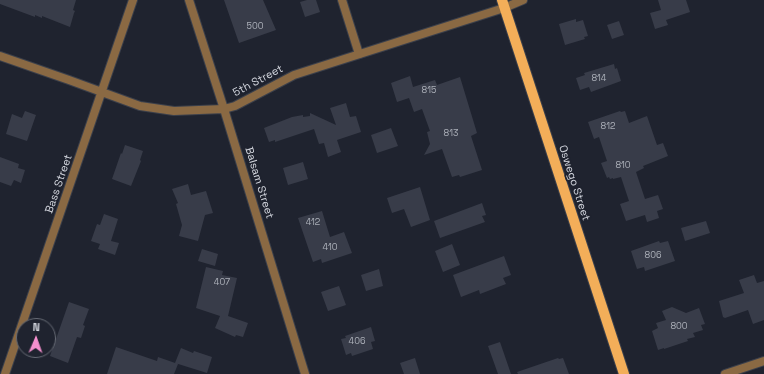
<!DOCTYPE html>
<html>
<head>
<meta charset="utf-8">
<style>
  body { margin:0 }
  #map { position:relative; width:764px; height:374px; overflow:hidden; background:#1f232f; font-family:"Space Grotesk",sans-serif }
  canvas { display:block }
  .north { position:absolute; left:16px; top:318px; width:40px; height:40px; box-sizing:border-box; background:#1f232f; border:1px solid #676b75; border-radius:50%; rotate:2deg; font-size:11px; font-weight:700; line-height:16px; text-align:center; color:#d3d6de }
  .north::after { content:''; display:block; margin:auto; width:14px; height:18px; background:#f690cf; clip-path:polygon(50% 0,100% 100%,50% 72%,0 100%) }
</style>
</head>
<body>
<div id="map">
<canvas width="764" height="374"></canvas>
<div class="north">N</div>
</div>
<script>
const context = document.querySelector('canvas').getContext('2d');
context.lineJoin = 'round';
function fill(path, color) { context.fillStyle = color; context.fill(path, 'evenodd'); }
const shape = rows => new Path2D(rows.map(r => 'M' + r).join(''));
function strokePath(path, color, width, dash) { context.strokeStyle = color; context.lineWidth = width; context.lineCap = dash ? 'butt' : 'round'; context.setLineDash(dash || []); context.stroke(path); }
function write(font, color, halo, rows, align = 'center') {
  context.font = font + ' "Space Grotesk",sans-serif'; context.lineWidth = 3.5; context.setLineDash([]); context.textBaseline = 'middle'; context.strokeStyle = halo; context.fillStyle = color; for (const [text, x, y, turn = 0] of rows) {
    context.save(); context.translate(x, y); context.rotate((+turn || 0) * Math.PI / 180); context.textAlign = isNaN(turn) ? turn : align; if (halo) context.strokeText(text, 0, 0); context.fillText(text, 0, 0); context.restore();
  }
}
fill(shape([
  [0,0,76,0,73,10,75,11,74,13,70,27,42,16,42,18,35,15,35,17,0,4],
  [224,0,263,0,276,30,239,43],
  [307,0,316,0,320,12,305,17,300,2],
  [658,0,686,0,690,12,666,20,668,25,655,29,650,13,661,10],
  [576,19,576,22,583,20,588,36,584,37,585,39,565,45,559,24],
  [619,21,624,35,612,39,607,25],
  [614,64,615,69,617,68,621,81,591,92,589,87,580,90,576,78,585,75,584,73],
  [410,76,413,87,435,80,437,85,460,77,477,133,471,136,482,170,460,177,459,175,452,177,442,149,424,155,430,144,427,132,430,131,422,109,414,112,409,98,397,102,391,83],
  [346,103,350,117,356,116,361,132,337,140,341,152,328,157,324,143,319,144,314,129,275,142,275,140,269,142,264,128,269,126,292,117,303,115,303,117,310,116,310,113,336,125,330,108],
  [25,111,36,115,27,141,6,134,12,114,22,118],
  [620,111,621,112,625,111,629,123,647,116,657,145,663,143,668,156,643,166,644,168,636,172,645,199,658,195,663,209,657,211,659,218,647,222,645,215,626,221,620,204,629,201,621,177,613,179,613,178,610,179,609,177,607,178,601,163,607,161,599,137,594,139,588,122],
  [391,128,398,146,377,153,371,135],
  [125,145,143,151,140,160,141,161,131,186,112,179,121,153,122,154],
  [0,157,19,164,18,168,25,170,21,183,14,180,11,186,0,182],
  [303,162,308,179,288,185,283,168],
  [188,184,191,195,206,191,213,213,205,215,198,241,179,236,182,225,176,204,178,203,172,189],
  [420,187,430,220,411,227,404,209,392,213,387,198],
  [482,203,486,215,482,216,485,222,440,238,434,221],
  [322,211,330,237,344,232,352,253,322,263,321,259,313,262,298,218],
  [104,214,118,219,111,241,119,243,115,255,98,249,100,244,91,241,97,224,100,225],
  [706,221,710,233,685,241,681,228],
  [659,241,660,243,668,241,675,261,645,271,644,267,637,269,631,251],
  [452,244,460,265,443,272,435,251],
  [202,249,218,254,215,266,198,261],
  [504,256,511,275,503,278,506,284,480,294,479,290,461,297,453,275],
  [206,267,223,271,222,275,237,278,228,316,248,323,243,337,236,335,235,337,215,328,220,316,196,308],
  [379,269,383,286,366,291,361,275],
  [754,275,757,283,764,281,764,320,753,324,748,310,725,318,723,317,719,301,744,293,739,280],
  [339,286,346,305,328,311,321,292],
  [69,302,89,309,83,325,85,326,81,338,77,337,68,363,50,356],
  [672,307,686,313,699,308,705,324,701,325,703,330,693,333,695,337,687,339,688,341,664,349,664,348,658,350,652,331,658,328,656,323,666,320,662,311],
  [371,327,375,341,371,342,373,349,352,356,351,353,346,355,341,339,346,338,345,336],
  [500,342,511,374,498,374,488,346],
  [116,347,157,361,158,357,178,364,174,374,107,374],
  [181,348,193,353,194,351,212,357,207,373,175,363],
  [415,358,420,374,404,374,400,363],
  [558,358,559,359,563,358,569,374,518,374,517,372]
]), '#383c49');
const service = shape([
  [342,0,359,54]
]);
const minor = shape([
  [189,0,224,109,305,374],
  [0,56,69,80,140,106,174,111,224,109,235,106,294,75,504,8,523,0],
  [5,374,133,0],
  [725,374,764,361]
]);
const primary = shape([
  [502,0,624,374]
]);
strokePath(service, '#3c404b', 10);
strokePath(minor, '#3c404b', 10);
strokePath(primary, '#3c404b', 12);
strokePath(service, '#8a6943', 8);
strokePath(minor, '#8a6943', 8);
strokePath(primary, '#f3ae59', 10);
write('9px', '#acb0b9', null, [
  ["500",255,27],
  ["814",599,79],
  ["815",429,91],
  ["812",608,127],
  ["813",451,134],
  ["810",623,166],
  ["412",313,223],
  ["410",330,248],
  ["806",653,256],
  ["407",222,283],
  ["800",679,327],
  ["406",357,342]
]);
write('11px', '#d3d6de', '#1f232f', [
  ["5th Street",258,81,-28],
  ["Balsam Street",259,183,73],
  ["Oswego Street",574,183,72],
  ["Bass Street",59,184,-71]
]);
</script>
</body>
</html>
